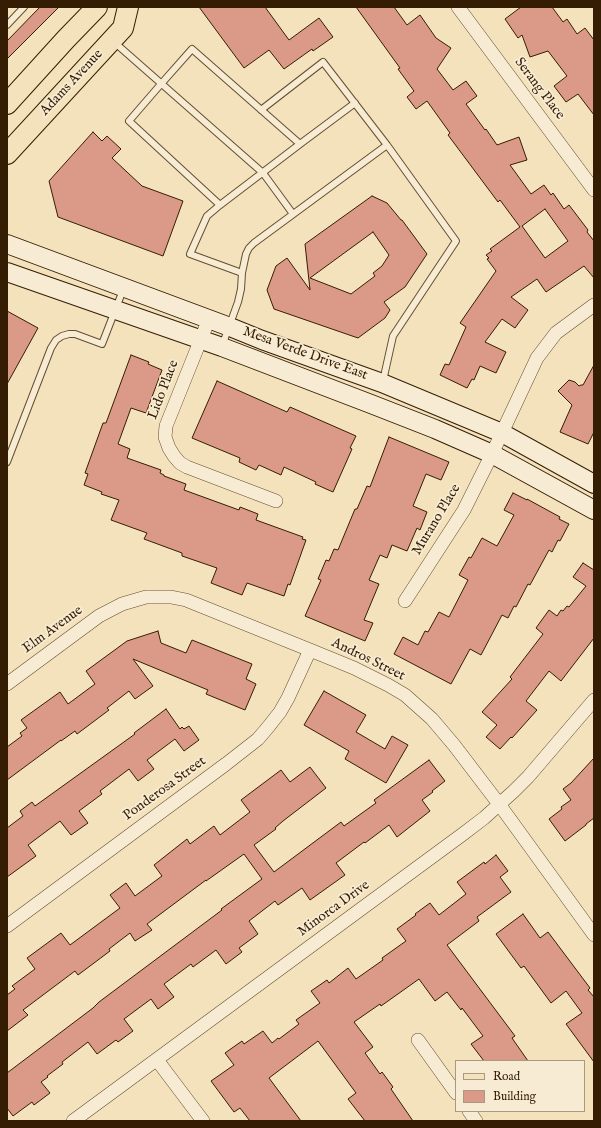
<!DOCTYPE html>
<html>
<head>
<meta charset="utf-8">
<style>
  body { margin:0 }
  #map { position:relative; width:601px; height:1128px; overflow:hidden; background:#f3e2bb; font-family:"IM FELL English",serif }
  canvas { display:block }
  .frame { position:absolute; inset:0; border:8px solid #351d03; pointer-events:none }
  .legend { position:absolute; left:455px; top:1060px; width:130px; height:52px; box-sizing:border-box; background:#f7ecd3; border:1px solid #a99980; margin:0; padding:5px 7px; list-style:none; font-size:12px; color:#351d03 }
  .legend li { display:flex; align-items:center; gap:8px; height:20px }
  .legend b { width:20px; border:1px solid #a99980 }
</style>
</head>
<body>
<div id="map">
<canvas width="601" height="1128"></canvas>
<div class="frame"></div>
<ul class="legend">
<li><b style="height:5px;background:#f3e2bb"></b>Road</li>
<li><b style="height:11px;background:#db9987"></b>Building</li>
</ul>
</div>
<script>
const context = document.querySelector('canvas').getContext('2d');
context.lineJoin = 'round';
function fill(path, color) { context.fillStyle = color; context.fill(path, 'evenodd'); }
const shape = rows => new Path2D(rows.map(r => 'M' + r).join(''));
function strokePath(path, color, width, dash) { context.strokeStyle = color; context.lineWidth = width; context.lineCap = dash ? 'butt' : 'round'; context.setLineDash(dash || []); context.stroke(path); }
function write(font, color, halo, rows, align = 'center') {
  context.font = font + ' "IM FELL English",serif'; context.lineWidth = 3.5; context.setLineDash([]); context.textBaseline = 'middle'; context.strokeStyle = halo; context.fillStyle = color; for (const [text, x, y, turn = 0] of rows) {
    context.save(); context.translate(x, y); context.rotate((+turn || 0) * Math.PI / 180); context.textAlign = isNaN(turn) ? turn : align; if (halo) context.strokeText(text, 0, 0); context.fillText(text, 0, 0); context.restore();
  }
}
const building = shape([
  [40,7,59,7,7,59,7,41,40,7],
  [199,7,265,7,289,40,319,18,333,37,313,51,312,49,284,69,269,50,244,68,199,7],
  [356,7,394,7,407,25,420,15,436,38,451,48,437,69,453,90,466,81,477,96,466,104,485,130,486,129,497,145,519,137,527,160,510,165,531,194,544,185,551,195,553,193,564,209,569,205,588,230,587,232,594,241,594,278,584,266,546,292,537,279,511,297,528,310,515,328,502,319,485,342,506,352,496,373,480,366,474,380,472,379,467,388,440,375,445,364,449,365,466,327,460,323,496,271,487,259,489,258,486,255,492,251,490,249,520,227,500,200,498,202,448,135,450,133,427,101,416,109,407,97,414,91,398,69,400,68,356,7],
  [545,209,568,241,545,258,522,226,545,209],
  [521,7,552,7,563,22,567,19,577,34,585,28,594,40,594,115,578,94,566,102,554,86,567,76,548,51,530,57,522,35,518,38,505,19,521,7],
  [93,132,102,141,107,136,121,149,112,158,142,186,183,201,163,256,58,217,49,181,93,132],
  [372,196,387,203,401,220,402,220,427,254,405,287,384,302,390,310,385,318,358,338,274,309,267,290,276,266,287,258,310,290,305,244,372,196],
  [373,232,389,255,382,266,373,273,375,276,351,294,310,278,373,232],
  [7,311,38,328,7,384,7,311],
  [131,355,149,362,148,364,162,370,146,413,131,408,118,444,130,449,127,458,161,470,160,473,164,475,164,476,186,484,184,490,239,510,240,507,258,514,256,520,303,537,302,539,306,540,290,585,288,584,284,596,247,583,242,595,211,583,217,568,182,556,182,553,144,539,147,533,111,520,119,500,101,494,102,492,84,485,88,474,85,473,103,423,106,423,131,355],
  [594,365,594,432,588,444,560,432,572,405,558,391,569,380,575,382,579,386,581,385,583,385,594,365],
  [217,381,287,412,290,407,356,436,350,448,352,449,333,492,315,484,316,482,284,467,281,475,259,465,256,470,239,462,240,458,192,438,217,381],
  [389,437,449,462,441,480,426,474,413,506,427,512,420,530,417,528,407,551,392,545,387,558,380,555,369,580,379,584,364,620,373,623,365,641,305,616,321,580,318,579,326,560,329,561,334,549,338,550,355,509,357,509,367,486,370,487,389,437],
  [513,493,527,500,527,499,560,517,559,519,569,524,560,541,558,540,552,552,549,550,530,585,528,584,516,607,514,606,508,618,502,615,481,655,470,649,451,684,394,654,403,637,418,645,425,631,428,632,439,612,449,617,468,580,459,575,469,557,471,558,482,538,497,546,514,515,504,510,513,493],
  [583,563,594,570,594,638,561,681,549,671,526,701,537,710,512,738,511,737,500,749,486,737,497,725,482,712,512,679,510,677,543,634,536,628,549,610,557,616,561,610,563,611,567,606,569,607,586,586,573,577,583,563],
  [158,631,161,643,186,653,192,640,252,664,246,679,256,684,245,710,206,694,208,690,133,659,153,686,135,699,129,691,107,708,109,710,77,734,75,731,61,741,61,740,7,780,7,747,22,736,20,733,27,728,21,720,60,692,68,704,95,684,86,671,127,641,158,631],
  [324,691,366,715,356,732,385,749,392,736,408,745,386,783,345,759,349,751,304,725,324,691],
  [166,709,180,729,182,727,184,729,189,726,199,740,184,751,175,739,147,760,154,769,138,781,129,769,100,791,102,794,79,811,88,823,71,835,60,821,28,845,36,856,7,877,7,828,23,816,20,811,32,802,35,806,135,734,134,733,166,709],
  [594,758,594,818,586,824,586,825,565,841,549,819,562,809,561,807,571,800,563,789,571,783,594,758],
  [429,760,445,781,432,791,433,792,422,800,430,811,397,837,389,825,365,843,364,842,336,863,345,875,310,900,302,888,278,905,275,901,249,921,258,934,239,948,242,952,226,964,216,950,193,967,191,964,164,984,174,997,158,1009,151,999,124,1019,133,1031,118,1042,116,1040,97,1054,88,1042,62,1062,63,1064,47,1076,48,1077,41,1082,50,1093,34,1105,32,1102,13,1116,7,1108,7,1073,93,1008,99,1002,222,910,221,909,262,879,244,854,206,881,206,880,147,924,152,930,135,941,130,933,109,949,110,951,78,975,75,971,23,1010,28,1015,7,1031,7,995,15,989,12,986,35,969,27,958,61,933,70,945,120,908,110,895,126,883,135,896,162,876,154,865,187,839,190,844,214,826,220,835,250,812,241,800,281,770,290,782,310,767,326,788,283,821,275,828,276,829,254,845,274,872,341,822,344,826,376,803,374,800,429,760],
  [496,855,508,871,500,877,511,892,477,917,479,921,447,945,515,1036,512,1038,528,1061,484,1061,471,1044,483,1036,462,1008,461,1010,447,992,435,1001,419,979,381,1006,380,1004,354,1022,373,1047,365,1053,380,1074,382,1072,393,1087,391,1089,413,1121,365,1121,348,1099,356,1093,318,1041,269,1078,301,1121,250,1121,240,1108,234,1112,211,1081,234,1065,225,1053,242,1041,244,1044,263,1031,272,1043,278,1038,279,1039,299,1024,296,1020,320,1003,311,991,327,980,329,983,348,968,356,979,383,960,382,958,406,941,397,929,416,915,415,914,430,903,439,915,466,894,457,882,484,862,485,864,496,855],
  [523,914,540,938,548,932,590,988,588,990,594,997,594,1062,566,1024,582,1013,566,991,551,1003,524,966,521,968,496,934,523,914]
]);
fill(building, '#db9987');
strokePath(building, '#351d03', 1);
const lane = shape([
  [7,25,24,7],
  [114,42,263,173,293,214],
  [261,110,323,62,387,145],
  [220,205,129,121,161,84,192,49,300,144,355,103],
  [242,273,190,254,207,216,220,205,300,144],
  [222,346,238,302,241,289,242,273,246,254,249,248,254,243,387,145,456,241,393,336,383,381],
  [7,462,51,348,56,340,62,336,69,334,75,334,102,344,123,290]
]);
const street = shape([
  [458,7,594,190],
  [209,319,166,426,165,437,169,448,174,456,180,463,187,467,276,501],
  [405,601,464,510,492,454,537,358,556,333,594,305],
  [7,684,99,616,122,604,146,597,171,597,186,600,310,650,354,668,388,685,405,695,432,719,454,745,499,804,594,935],
  [7,926,226,764,258,739,269,726,280,712,288,698,310,650],
  [418,1040,456,1093],
  [157,1060,203,1121],
  [469,1111,476,1121],
  [73,1121,463,834,484,818,514,791,528,777,594,700]
]);
const secondary = shape([
  [7,244,230,327,262,340,382,383,502,433,594,484],
  [7,272,222,347,371,404,435,429,492,454,594,510]
]);
const primary = shape([
  [7,104,66,39,97,7],
  [7,154,123,28,128,7]
]);
strokePath(lane, '#644e31', 8);
strokePath(street, '#644e31', 14);
strokePath(secondary, '#351d03', 20);
strokePath(primary, '#351d03', 22);
strokePath(lane, '#f7ecd3', 6);
strokePath(street, '#f7ecd3', 13);
strokePath(secondary, '#f7ecd3', 18);
strokePath(primary, '#f3e2bb', 20);
write('14px', '#351d03', '#f7ecd3', [
  ["Adams Avenue",72,83,-47],
  ["Serang Place",539,89,53],
  ["Mesa Verde Drive East",305,354,20],
  ["Lido Place",164,390,-69],
  ["Murano Place",437,520,-59],
  ["Elm Avenue",53,630,-36],
  ["Andros Street",368,660,26],
  ["Ponderosa Street",165,789,-36],
  ["Minorca Drive",334,909,-36]
]);
</script>
</body>
</html>
